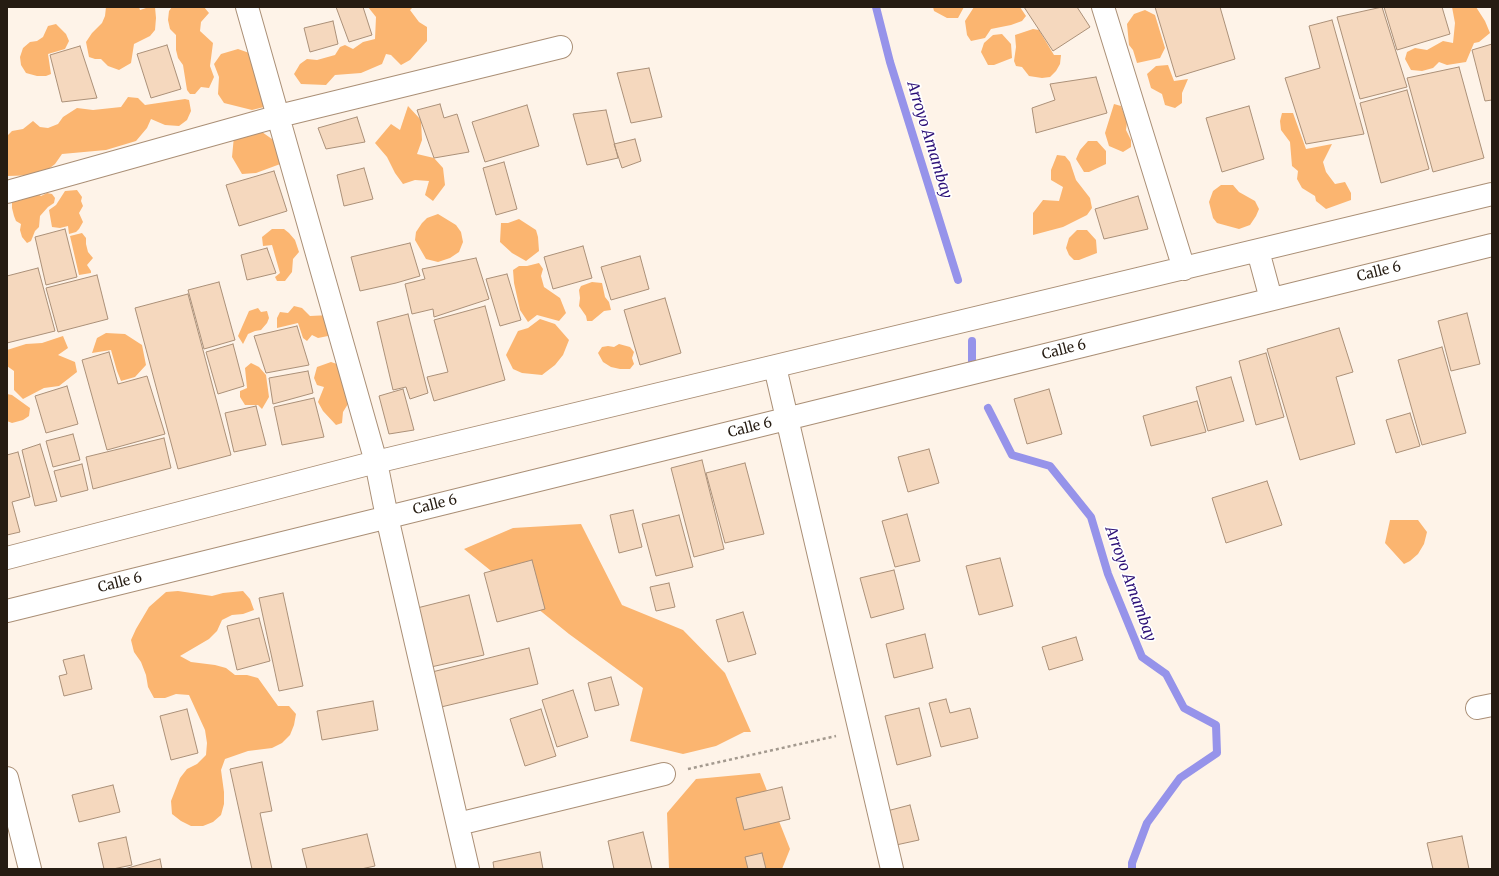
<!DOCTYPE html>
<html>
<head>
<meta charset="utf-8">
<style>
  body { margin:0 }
  #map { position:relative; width:1499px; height:876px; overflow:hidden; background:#fef3e8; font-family:Merriweather,serif }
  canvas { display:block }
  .frame { position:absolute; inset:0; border:8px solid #261c12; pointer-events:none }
</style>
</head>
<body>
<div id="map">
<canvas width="1499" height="876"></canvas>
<div class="frame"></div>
</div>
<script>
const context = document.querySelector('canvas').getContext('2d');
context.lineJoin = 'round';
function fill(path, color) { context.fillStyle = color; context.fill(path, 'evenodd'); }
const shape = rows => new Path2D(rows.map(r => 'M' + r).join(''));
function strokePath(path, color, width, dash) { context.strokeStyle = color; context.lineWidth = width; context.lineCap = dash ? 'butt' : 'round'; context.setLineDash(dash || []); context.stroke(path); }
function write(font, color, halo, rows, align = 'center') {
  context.font = font + ' Merriweather,serif'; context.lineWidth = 3.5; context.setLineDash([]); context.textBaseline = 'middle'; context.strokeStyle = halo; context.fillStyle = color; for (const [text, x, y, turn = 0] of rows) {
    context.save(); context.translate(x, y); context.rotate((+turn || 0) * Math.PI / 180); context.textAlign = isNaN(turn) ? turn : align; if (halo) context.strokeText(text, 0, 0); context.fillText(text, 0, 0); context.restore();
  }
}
fill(shape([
  [106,7,139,7,140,10,149,7,155,7,156,18,155,30,150,36,134,44,131,63,119,70,108,66,101,59,95,59,89,57,86,42,92,33,102,23,105,16],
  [172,7,204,7,209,13,201,22,200,31,213,43,210,66,214,77,209,88,201,87,195,94,190,94,187,90,183,65,178,58,176,50,176,35,170,29,168,20,169,11],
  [368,7,413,7,410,10,419,22,427,27,427,41,410,60,401,65,391,55,386,54,382,64,361,73,335,75,326,85,301,84,294,74,300,64,307,59,317,60,335,55,340,47,345,45,353,49,363,42,375,39,376,17],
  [933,7,964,7,958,18,947,18,934,11],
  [974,7,1020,7,1026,16,1022,21,1011,25,991,29,985,38,971,41,967,35,965,21],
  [1452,7,1476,7,1485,21,1490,33,1479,42,1474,43,1466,62,1447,65,1439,62,1433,68,1422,71,1411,70,1405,59,1407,52,1415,48,1427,50,1443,41,1453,43,1455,23],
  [1145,10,1155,15,1165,48,1160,58,1137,63,1133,50,1129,45,1127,24,1134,14],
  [56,24,66,34,69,41,65,49,48,54,51,74,46,76,37,76,26,73,21,65,20,57,23,48,30,42,37,41,43,37,48,26],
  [1033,29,1039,30,1054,55,1061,55,1060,64,1056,71,1050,77,1042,78,1029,76,1022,67,1016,66,1014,61,1016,47,1015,35],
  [1002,34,1011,44,1012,58,994,65,988,65,981,52,984,43,993,35],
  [238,49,255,55,268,106,252,110,224,103,218,94,219,77,214,64,221,54],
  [1168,65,1174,81,1188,79,1182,93,1182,103,1175,108,1165,105,1162,94,1151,88,1147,74,1156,66],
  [128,97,138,98,145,105,185,99,189,100,191,111,187,120,179,126,165,125,151,119,147,128,136,141,106,150,62,154,55,164,41,175,7,176,7,136,12,131,23,129,33,121,40,127,48,128,58,124,63,117,77,108,93,110,121,107],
  [1114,104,1121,106,1127,122,1126,130,1131,140,1131,147,1123,152,1109,146,1105,133],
  [408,106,421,120,422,140,417,154,434,158,443,168,445,185,433,201,425,195,429,181,415,180,403,184,395,173,387,157,375,143,391,124,400,130],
  [1282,113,1293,113,1306,149,1332,144,1323,162,1326,172,1335,184,1345,182,1351,193,1351,200,1326,209,1316,201,1315,196,1302,188,1297,179,1298,171,1292,166,1290,142,1281,130,1280,121],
  [262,132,279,144,283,163,256,173,242,174,232,157,234,136],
  [1088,141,1097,141,1106,151,1106,164,1089,172,1084,172,1076,159,1080,150],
  [1057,155,1065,156,1070,162,1076,180,1090,198,1092,208,1087,215,1063,227,1033,235,1033,213,1043,200,1059,201,1063,187,1051,180,1051,170],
  [1221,185,1233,185,1239,192,1255,201,1259,209,1256,216,1250,225,1239,229,1217,223,1213,218,1209,202,1213,191],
  [77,190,82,197,81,201,83,206,79,213,83,222,79,229,76,232,69,234,68,226,60,228,52,227,49,210,56,205,65,191],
  [47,193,52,194,55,198,54,203,48,207,40,216,39,227,35,231,31,241,27,243,22,237,20,230,21,224,16,221,14,216,12,208,12,200,38,194,41,196],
  [438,214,456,225,461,232,463,242,459,252,450,258,438,262,426,259,415,240,416,232,422,223,427,218],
  [519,219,536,230,538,237,539,251,526,261,512,253,500,242,501,223,508,223],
  [272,229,284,229,289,233,295,240,299,252,293,259,292,272,285,281,277,281,275,277,280,273,272,245,263,246,262,237],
  [1077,230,1087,230,1096,240,1097,253,1079,260,1074,260,1069,255,1066,248,1069,238],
  [82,233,86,238,86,244,88,252,93,258,87,265,91,271,91,273,79,275,70,236],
  [539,263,543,269,541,276,544,287,560,298,566,313,559,321,537,315,528,322,520,310,514,283,513,270,519,266,527,266],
  [592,282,602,283,605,297,609,302,611,310,604,311,592,321,587,321,586,316,579,306,580,298,579,290,581,286],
  [294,306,302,308,310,316,330,315,333,335,318,338,312,335,307,341,303,338,298,323,277,328,277,318,280,312,288,313],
  [258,308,261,312,267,311,269,318,267,323,261,330,255,331,248,334,243,344,238,336,249,311],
  [540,319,555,324,569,340,563,355,555,365,542,375,522,373,513,369,506,355,518,331,528,328],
  [106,333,125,334,142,345,146,365,135,377,121,381,117,371,111,350,92,353,97,338],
  [63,336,68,348,58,355,75,362,77,372,59,386,44,388,23,399,14,390,14,371,7,366,7,350,26,344,42,343],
  [619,344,630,347,634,352,632,358,634,364,630,369,620,369,611,367,603,362,598,353,602,347,608,346,614,347],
  [331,362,343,366,351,399,343,412,342,423,336,425,323,411,318,402,324,387,317,385,314,378,317,367],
  [251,363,259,367,266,375,269,397,262,409,258,405,245,405,240,397,240,391,247,388,245,368],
  [7,394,12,395,30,408,29,416,23,420,12,423,7,421],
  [1390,520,1418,520,1427,532,1424,544,1418,554,1410,561,1404,564,1385,543],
  [581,524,622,605,683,630,725,673,751,732,744,732,716,746,683,754,630,741,643,688,569,634,464,549,513,528],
  [178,591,212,596,223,593,243,591,250,599,254,610,243,614,232,615,222,620,217,631,209,639,180,656,191,662,215,665,226,668,235,675,247,675,258,678,278,706,289,706,296,714,294,725,290,735,282,743,272,748,248,751,225,759,221,770,224,792,224,804,221,815,213,822,203,826,191,826,181,821,172,814,171,801,180,778,187,769,197,764,206,755,207,743,205,730,189,695,176,694,165,698,154,698,148,687,146,675,141,662,134,652,131,640,136,629,149,607,166,592],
  [760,773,790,849,782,869,669,869,667,813,696,779]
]), '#fbb570');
strokePath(shape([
  [876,7,890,62,958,280],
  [972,341,972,366],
  [988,408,1012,455,1050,466,1091,517,1108,574,1142,657,1166,674,1184,708,1216,725,1217,753,1180,778,1147,823,1132,863,1132,869]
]), '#9693ea', 8);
const building = shape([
  [336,7,363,7,372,35,349,42,336,7],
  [1024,7,1077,7,1090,27,1053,51,1024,7],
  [1155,7,1220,7,1235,59,1176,77,1155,7],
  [1382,7,1407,87,1360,99,1337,17,1382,7],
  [1384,7,1442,7,1450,34,1397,50,1384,7],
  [1332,20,1364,134,1306,144,1285,78,1320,68,1309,26,1332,20],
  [333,21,338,44,310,52,304,28,333,21],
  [1492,44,1492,100,1485,101,1472,50,1492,44],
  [167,45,181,89,151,98,137,54,167,45],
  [80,46,97,98,62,102,50,55,80,46],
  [1459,67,1484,158,1433,172,1407,78,1459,67],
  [649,68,662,117,631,123,617,73,649,68],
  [1096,77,1107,113,1036,133,1032,108,1055,100,1050,84,1096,77],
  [1407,90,1429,169,1381,183,1360,103,1407,90],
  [440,104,444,118,457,114,469,152,434,158,417,110,440,104],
  [527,105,539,146,485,162,472,122,527,105],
  [1249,106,1264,159,1222,172,1206,118,1249,106],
  [606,110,618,158,587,165,573,114,606,110],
  [357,117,365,142,326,149,318,128,357,117],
  [635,139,641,161,622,168,614,144,635,139],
  [504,162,517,209,496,215,483,168,504,162],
  [364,168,373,199,344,206,337,175,364,168],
  [274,171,287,211,239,226,226,185,274,171],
  [1138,196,1148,229,1104,239,1095,209,1138,196],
  [65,229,77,277,46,285,35,237,65,229],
  [410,243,420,276,396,283,360,291,351,257,410,243],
  [583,246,592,278,553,289,544,257,583,246],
  [267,248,276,273,247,280,241,255,267,248],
  [640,256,649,289,611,300,601,267,640,256],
  [476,258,489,299,434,317,433,309,412,314,405,284,425,279,422,269,476,258],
  [38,268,55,331,7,343,7,276,38,268],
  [507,274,521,320,500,326,486,279,507,274],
  [97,275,108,319,58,332,46,288,97,275],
  [219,282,235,340,204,349,188,290,219,282],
  [188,294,231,455,178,469,135,308,188,294],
  [665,298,681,353,640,365,624,310,665,298],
  [485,306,505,380,434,401,427,377,448,372,434,320,485,306],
  [1467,313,1480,364,1451,371,1438,321,1467,313],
  [408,314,428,393,410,399,406,387,393,390,377,322,408,314],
  [297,326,309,365,266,373,254,336,297,326],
  [1339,328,1353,372,1336,377,1355,444,1300,460,1267,349,1339,328],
  [233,344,244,386,218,394,206,352,233,344],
  [1442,347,1466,433,1422,445,1398,360,1442,347],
  [109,352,118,384,147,376,165,434,107,450,82,360,109,352],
  [1266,353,1284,417,1256,425,1239,361,1266,353],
  [308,371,313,393,273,404,269,378,308,371],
  [1231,377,1244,421,1208,431,1196,387,1231,377],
  [67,386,78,424,46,433,35,396,67,386],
  [403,389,414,430,389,434,379,396,403,389],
  [1049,389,1062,434,1027,444,1014,399,1049,389],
  [314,398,324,437,282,445,274,407,314,398],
  [1197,401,1206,432,1151,446,1143,416,1197,401],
  [256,406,266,445,234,452,225,413,256,406],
  [1410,413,1420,446,1396,453,1386,420,1410,413],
  [73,434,80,460,53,467,46,441,73,434],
  [164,438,171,468,93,489,86,457,164,438],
  [40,444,57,501,35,506,22,450,40,444],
  [929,449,939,483,908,492,898,457,929,449],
  [18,452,30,497,12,502,20,532,7,535,7,455,18,452],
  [702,460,724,549,694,557,671,468,702,460],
  [745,463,764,534,725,543,706,473,745,463],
  [82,464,88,490,61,497,54,471,82,464],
  [1267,481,1282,525,1226,543,1212,498,1267,481],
  [633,510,642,547,619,553,610,515,633,510],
  [907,514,920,561,895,567,882,521,907,514],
  [679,515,693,567,656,576,642,524,679,515],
  [1000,558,1013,606,979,615,966,566,1000,558],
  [532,560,545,609,497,622,484,573,532,560],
  [894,570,904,609,871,618,860,578,894,570],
  [669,583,675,607,656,611,650,587,669,583],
  [283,593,303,686,279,691,259,598,283,593],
  [469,595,484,655,431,667,417,608,469,595],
  [743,612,756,654,728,662,716,620,743,612],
  [259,618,270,661,237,670,227,626,259,618],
  [925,634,933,668,894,678,886,644,925,634],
  [1076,637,1083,660,1049,670,1042,647,1076,637],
  [529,648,538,684,441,707,432,672,529,648],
  [84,655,92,689,64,696,59,676,67,674,63,660,84,655],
  [611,677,619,705,595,711,588,683,611,677],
  [573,690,588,737,557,747,542,700,573,690],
  [946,699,950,713,970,708,978,738,941,747,929,703,946,699],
  [373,701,378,730,322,740,317,711,373,701],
  [919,708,931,756,897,765,885,716,919,708],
  [187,709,198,753,171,760,160,716,187,709],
  [541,709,556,756,525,766,510,719,541,709],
  [262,762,272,811,260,813,272,869,252,869,230,769,262,762],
  [113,785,120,812,79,822,72,795,113,785],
  [782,787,790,819,744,830,736,798,782,787],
  [910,805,919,840,896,845,887,811,910,805],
  [643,832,652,869,614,869,608,841,643,832],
  [367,834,375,866,361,869,307,869,302,849,367,834],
  [1462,836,1469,869,1433,869,1427,843,1462,836],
  [126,837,132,865,113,869,104,869,98,843,126,837],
  [540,852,543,869,494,869,493,862,540,852],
  [762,853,766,869,748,869,745,857,762,853],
  [160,859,162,869,124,869,160,859]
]);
fill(building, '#f5d8be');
strokePath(building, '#ab9078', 1);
const minor = shape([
  [247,7,376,462,387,517,468,869],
  [1103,7,1184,269],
  [7,192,279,116,561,47],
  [1258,251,1271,299],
  [775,367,892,869],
  [7,558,376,462,1492,194],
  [7,611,1492,245],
  [1477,708,1492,705],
  [7,778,30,869],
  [458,824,664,774]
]);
strokePath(minor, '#aa8f76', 24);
strokePath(shape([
  [688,769,836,736]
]), '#a3998e', 2.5, [3, 3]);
strokePath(minor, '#fff', 22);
write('14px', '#261c12', '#fff', [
  ["Calle 6",1379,272,-14],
  ["Calle 6",1064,350,-14],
  ["Calle 6",750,428,-14],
  ["Calle 6",435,505,-14],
  ["Calle 6",120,583,-14]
]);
write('italic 15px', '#2c1077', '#fff', [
  ["Arroyo Amambay",929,140,73],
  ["Arroyo Amambay",1130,584,70]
]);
</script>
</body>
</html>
